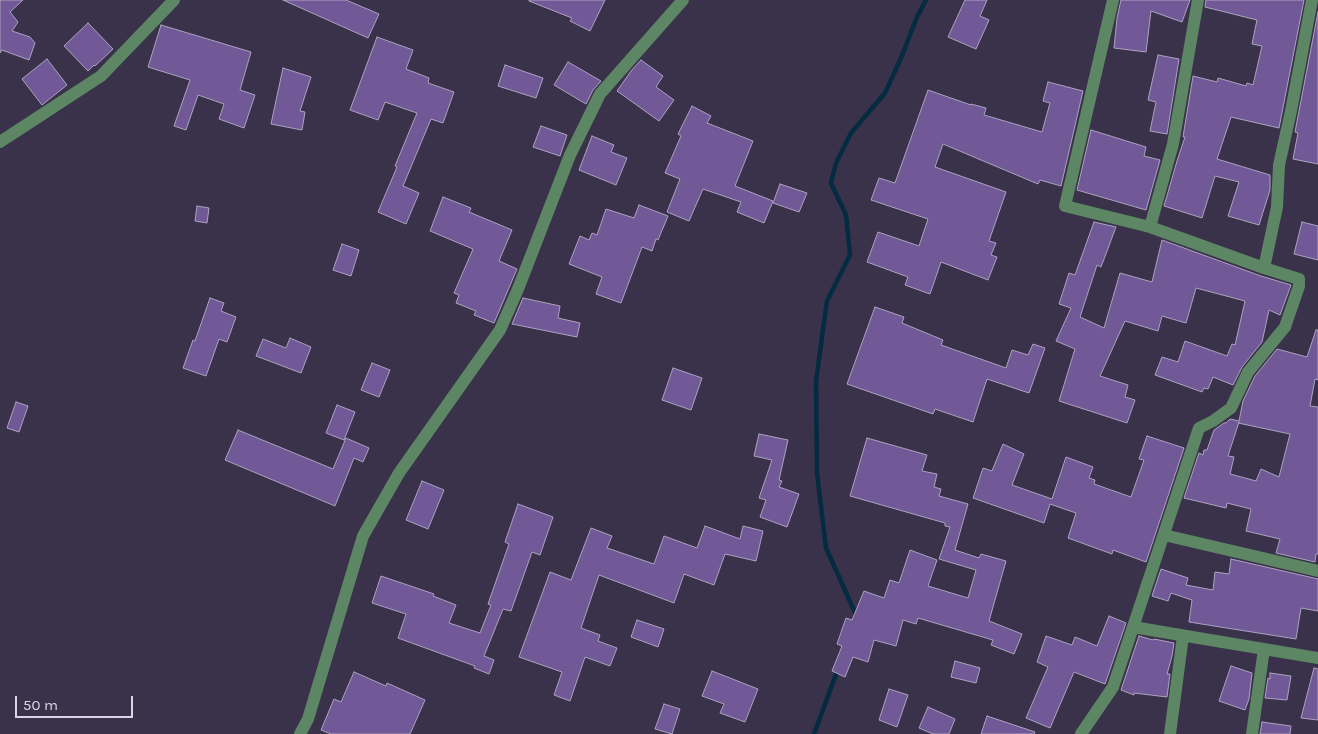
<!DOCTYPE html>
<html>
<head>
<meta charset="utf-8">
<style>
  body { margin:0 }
  #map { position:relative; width:1318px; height:734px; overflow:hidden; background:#3a324a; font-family:Karla,sans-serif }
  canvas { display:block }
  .scale { position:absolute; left:15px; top:696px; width:118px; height:22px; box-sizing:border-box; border:2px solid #dbd6e5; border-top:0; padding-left:6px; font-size:15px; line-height:18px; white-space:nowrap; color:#dbd6e5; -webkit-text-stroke:4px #3a324a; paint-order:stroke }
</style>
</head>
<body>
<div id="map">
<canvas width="1318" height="734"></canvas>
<div class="scale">50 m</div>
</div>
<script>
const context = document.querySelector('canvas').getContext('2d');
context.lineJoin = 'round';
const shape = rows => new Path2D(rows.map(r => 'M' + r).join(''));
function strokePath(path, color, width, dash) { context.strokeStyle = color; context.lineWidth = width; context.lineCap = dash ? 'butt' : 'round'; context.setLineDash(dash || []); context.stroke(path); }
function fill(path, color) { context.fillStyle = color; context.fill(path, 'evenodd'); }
strokePath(shape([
  [857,617,826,548,817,473,816,381,827,301,850,255,846,215,831,183,836,163,851,133,885,93,901,58,917,17,926,0],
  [814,734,838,669]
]), '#042b41', 4.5);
const building = shape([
  [0,0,23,0,10,12,18,22,12,31,30,37,35,43,29,60,2,50,0,53,0,0],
  [283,0,346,0,379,14,368,38,283,0],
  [529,0,605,0,590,31,570,21,572,18,529,1,529,0],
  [965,0,987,0,980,16,989,20,976,49,948,37,965,0],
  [1121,0,1190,0,1182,22,1151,11,1146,52,1114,48,1117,18,1121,0],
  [1206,0,1304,0,1279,128,1231,117,1217,159,1270,175,1270,190,1259,225,1228,216,1239,182,1215,176,1202,218,1164,206,1177,161,1185,137,1183,137,1193,76,1217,82,1218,78,1246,86,1247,83,1253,85,1262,46,1252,44,1257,20,1205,7,1206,0],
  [1318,12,1318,164,1293,159,1298,133,1295,132,1318,12],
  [88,23,113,49,95,66,94,65,88,71,64,46,88,23],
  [161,25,251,52,240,90,255,95,244,128,219,119,224,104,198,95,186,130,174,126,190,80,148,67,161,25],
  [377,37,413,50,406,69,429,78,428,83,454,92,443,123,431,119,403,186,419,193,406,224,378,212,397,167,395,166,417,113,385,102,378,120,350,110,377,37],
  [1158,55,1179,59,1167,134,1150,131,1156,102,1148,100,1158,55],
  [47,59,67,85,42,105,22,79,47,59],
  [641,60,663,76,656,87,674,100,659,121,617,91,631,71,641,60],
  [568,62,601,81,593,90,586,104,554,85,568,62],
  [505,65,543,78,536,98,498,86,505,65],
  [283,68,311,77,300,111,305,112,302,130,271,124,283,68],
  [1048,82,1083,91,1061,186,1040,180,1038,184,943,144,935,167,1006,192,989,241,996,243,991,255,997,257,988,280,941,262,930,294,905,285,908,277,867,262,878,232,919,246,928,219,871,200,879,178,895,183,928,90,971,105,971,104,986,108,984,115,1042,132,1050,103,1043,101,1048,82],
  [692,106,711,116,707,123,753,141,735,186,773,201,764,223,737,212,741,202,703,189,689,221,667,212,680,179,665,173,681,136,678,134,692,106],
  [541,126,567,135,560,156,533,147,541,126],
  [1091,130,1146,147,1144,156,1160,160,1146,210,1077,190,1091,130],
  [592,136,614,145,611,152,627,158,616,185,579,170,592,136],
  [780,184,807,193,799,212,773,203,780,184],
  [443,197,471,208,469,212,512,230,499,261,517,269,494,323,474,315,476,311,456,303,459,295,454,293,473,249,430,231,443,197],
  [639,205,668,216,658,240,656,239,652,251,642,247,621,303,596,294,602,277,569,264,580,236,589,240,592,233,597,235,606,209,634,218,639,205],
  [197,206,209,208,207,223,195,221,197,206],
  [1094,222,1116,227,1101,267,1097,265,1080,317,1104,328,1120,273,1152,282,1162,240,1261,276,1291,285,1280,315,1269,310,1262,342,1242,367,1233,385,1213,377,1208,389,1204,388,1202,392,1155,375,1162,357,1178,362,1185,341,1227,356,1232,344,1235,345,1245,301,1196,288,1186,323,1162,316,1158,331,1125,321,1100,376,1128,385,1125,397,1135,400,1127,423,1059,401,1075,349,1056,341,1071,308,1059,304,1069,273,1075,275,1094,222],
  [1302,222,1318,226,1318,260,1294,254,1302,222],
  [342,244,359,250,351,276,333,270,342,244],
  [210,298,224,303,221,311,236,317,227,342,219,339,206,376,183,368,193,340,195,341,210,298],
  [523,298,560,306,558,318,580,323,577,337,512,324,523,298],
  [875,307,904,317,902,323,943,340,941,345,1006,368,1012,350,1028,355,1033,344,1045,348,1029,393,987,379,973,422,935,409,933,414,847,384,875,307],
  [1316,330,1318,330,1318,380,1315,379,1310,406,1318,407,1318,554,1316,554,1315,562,1276,553,1280,539,1246,531,1251,509,1227,503,1226,508,1184,498,1199,453,1203,455,1204,450,1207,450,1214,430,1224,423,1226,423,1230,419,1239,421,1243,401,1255,376,1277,349,1307,357,1316,330],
  [1239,422,1238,423,1290,434,1279,477,1261,469,1256,481,1230,474,1234,457,1228,456,1239,422],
  [290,338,311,347,301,373,256,356,263,339,286,348,290,338],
  [372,363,390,370,379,397,361,390,372,363],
  [673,368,702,378,691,410,662,400,673,368],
  [16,402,28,406,19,432,7,428,16,402],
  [337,405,355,412,344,440,326,433,337,405],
  [238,430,333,469,346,438,369,448,363,462,354,458,335,506,225,460,238,430],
  [759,434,788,440,779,480,782,481,779,487,799,494,787,527,760,517,766,500,759,498,772,460,754,456,759,434],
  [1147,436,1184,448,1146,562,1113,550,1112,554,1068,538,1076,513,1050,504,1044,523,973,498,983,468,992,471,1003,444,1024,454,1012,485,1052,499,1066,457,1093,467,1089,478,1095,480,1094,484,1131,497,1144,460,1139,459,1147,436],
  [867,438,927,455,922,471,937,474,934,487,941,489,939,496,968,504,955,550,979,558,981,554,1006,561,989,621,1022,634,1014,654,991,645,993,640,918,618,916,624,903,620,896,646,874,640,868,662,853,657,845,677,832,671,842,646,837,644,846,618,852,620,864,591,884,598,890,580,899,583,910,550,937,560,928,586,968,598,976,570,939,559,950,527,945,526,945,523,850,496,867,438],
  [422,481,444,490,428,529,406,520,422,481],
  [518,504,553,517,540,555,532,552,511,611,503,609,484,656,494,660,489,674,474,668,475,666,398,638,406,614,372,603,381,576,434,594,433,596,456,605,449,623,480,633,491,605,488,604,509,544,505,542,518,504],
  [705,526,740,539,743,526,763,531,756,561,725,554,714,585,684,574,674,603,599,575,581,628,600,635,598,641,617,648,610,666,585,657,570,701,554,695,562,672,519,657,550,572,571,580,591,528,612,536,607,548,654,564,664,536,697,548,705,526],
  [1231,559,1318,579,1318,611,1301,608,1296,639,1189,622,1192,600,1171,593,1168,601,1152,596,1161,569,1188,578,1186,585,1213,590,1215,572,1229,574,1231,559],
  [1109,616,1126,623,1105,684,1074,672,1050,728,1026,718,1048,667,1037,662,1046,636,1072,645,1075,637,1097,646,1109,616],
  [637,620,664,629,658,647,631,637,637,620],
  [1139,636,1153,640,1154,639,1174,643,1172,656,1167,674,1170,674,1167,697,1134,693,1134,695,1121,690,1139,636],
  [955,661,980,668,976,683,951,677,955,661],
  [1231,666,1252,673,1249,699,1245,710,1219,701,1231,666],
  [1314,668,1318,669,1318,720,1301,718,1314,668],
  [712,671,758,689,745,722,720,713,724,704,702,696,712,671],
  [354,672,386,686,387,683,425,700,410,734,331,734,321,730,334,699,341,702,354,672],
  [1270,673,1291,676,1287,700,1265,698,1268,678,1270,679,1270,673],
  [889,689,908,695,897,727,879,720,889,689],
  [664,704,680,709,672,734,655,729,664,704],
  [928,707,955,719,949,734,933,734,919,728,928,707],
  [987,716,1035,732,1034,734,981,734,987,716],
  [1262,722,1291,726,1290,734,1260,734,1262,722]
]);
fill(building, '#705996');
strokePath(building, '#aca3c0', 1);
strokePath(shape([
  [1113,0,1065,206,1150,227],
  [1198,0,1173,144,1150,227,1264,268],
  [0,142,101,76,174,0],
  [1164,535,1318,571],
  [1133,627,1199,428,1213,421,1231,408,1248,372,1285,327,1299,286,1299,279,1264,268,1277,207,1279,165,1291,111,1312,0],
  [300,734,308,719,363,536,399,473,500,330,518,289,570,155,600,94,683,0],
  [1081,734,1113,687,1133,627,1318,658],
  [1170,734,1183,636],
  [1252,734,1264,649]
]), '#5c8664', 12);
</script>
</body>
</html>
